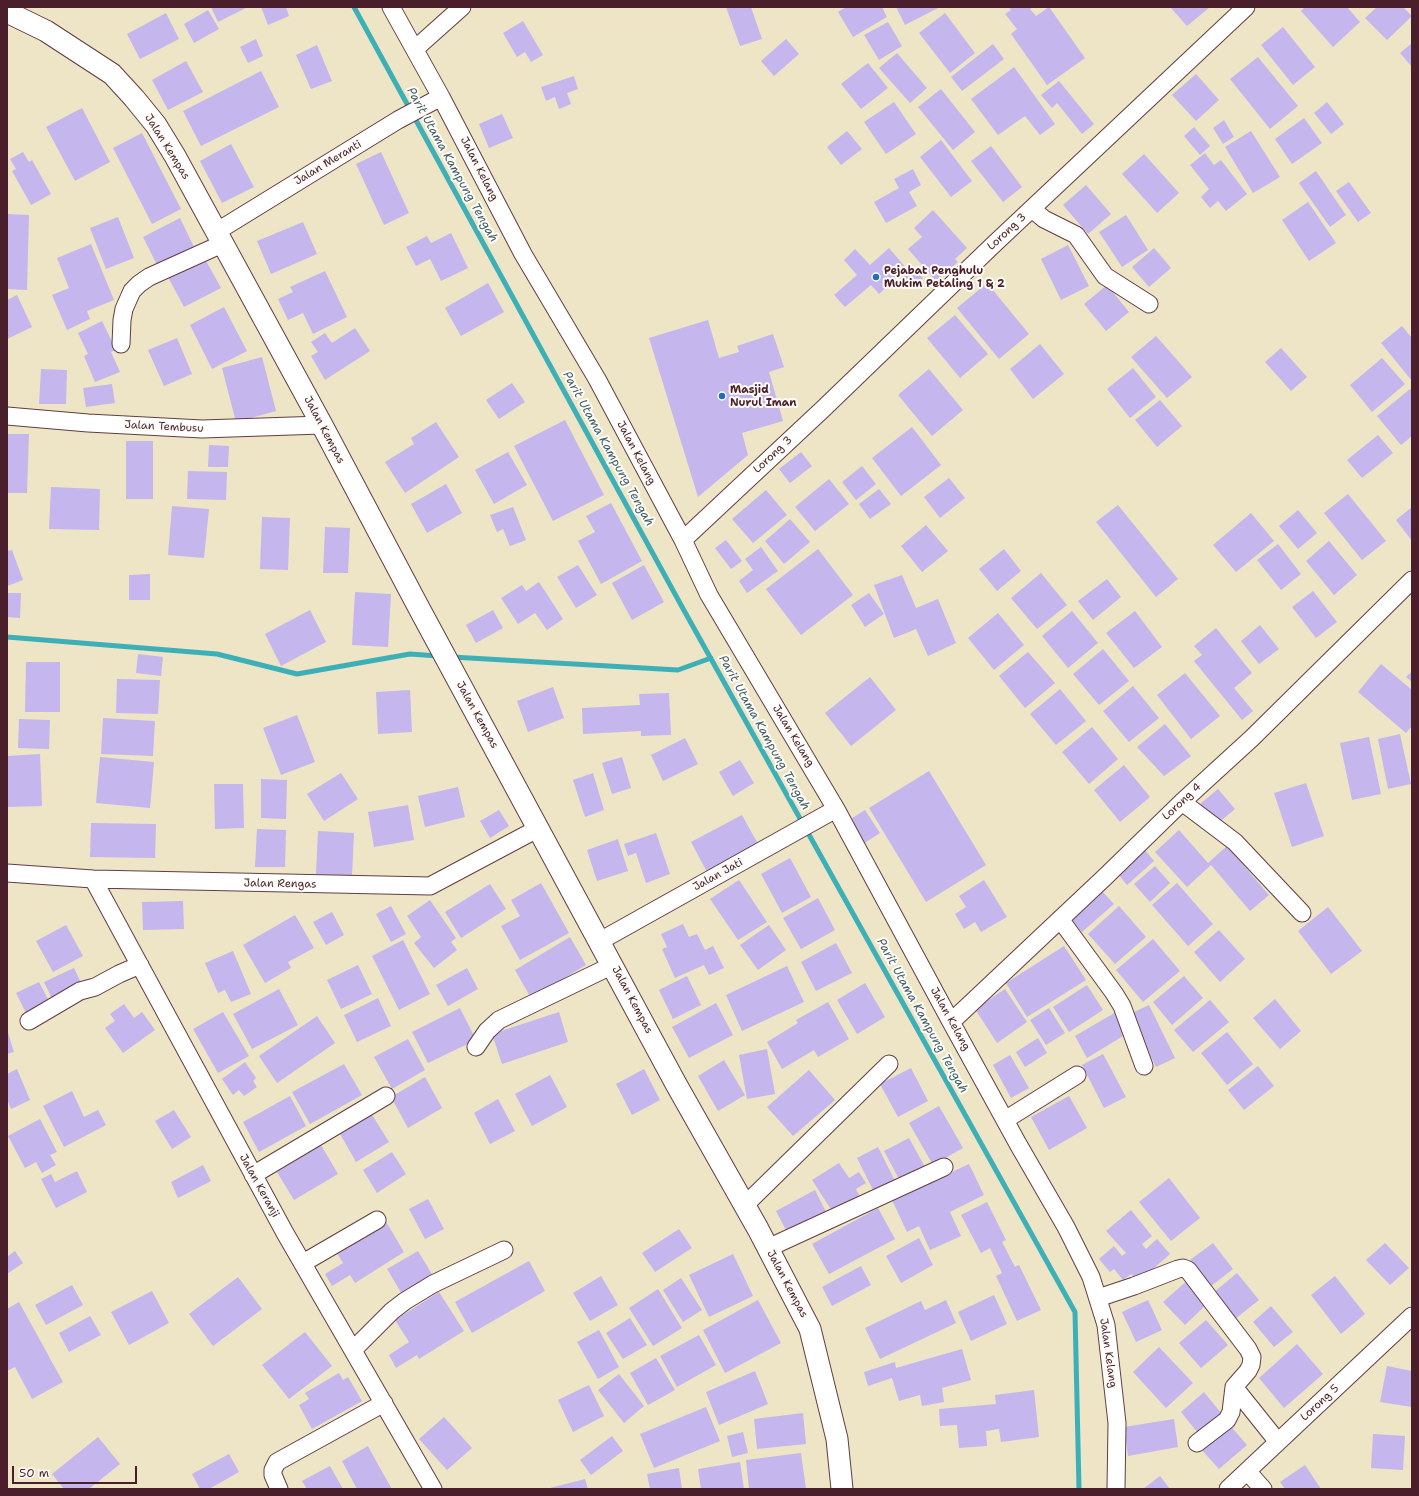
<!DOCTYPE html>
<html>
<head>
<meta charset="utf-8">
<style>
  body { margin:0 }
  #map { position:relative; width:1419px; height:1496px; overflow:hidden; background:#ede5c6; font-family:"Shantell Sans",sans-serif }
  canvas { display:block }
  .frame { position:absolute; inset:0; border:8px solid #4a1f2b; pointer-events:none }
  .scale { position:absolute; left:12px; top:1466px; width:125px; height:18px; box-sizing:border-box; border:2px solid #4a1f2b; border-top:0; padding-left:5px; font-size:12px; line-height:14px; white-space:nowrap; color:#4a1f2b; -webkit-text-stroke:3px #fdfcf7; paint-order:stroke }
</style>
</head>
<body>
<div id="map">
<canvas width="1419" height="1496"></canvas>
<div class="frame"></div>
<div class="scale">50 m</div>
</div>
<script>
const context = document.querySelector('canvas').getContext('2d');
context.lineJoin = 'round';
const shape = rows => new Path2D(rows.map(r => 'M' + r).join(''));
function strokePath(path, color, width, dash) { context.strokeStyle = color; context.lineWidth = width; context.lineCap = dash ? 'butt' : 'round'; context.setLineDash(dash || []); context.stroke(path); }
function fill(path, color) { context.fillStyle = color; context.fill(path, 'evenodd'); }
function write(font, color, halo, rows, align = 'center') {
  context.font = font + ' "Shantell Sans",sans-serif'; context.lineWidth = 4; context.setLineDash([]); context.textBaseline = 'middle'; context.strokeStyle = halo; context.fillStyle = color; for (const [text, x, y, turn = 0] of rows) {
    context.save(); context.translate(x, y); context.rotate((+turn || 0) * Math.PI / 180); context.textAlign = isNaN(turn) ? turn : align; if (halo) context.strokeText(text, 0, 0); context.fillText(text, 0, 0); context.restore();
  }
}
strokePath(shape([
  [354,7,681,605,1075,1312,1079,1489],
  [7,637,217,654,297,674,410,654,438,656],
  [452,657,678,670,711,658]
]), '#3dafb6', 5);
fill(shape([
  [211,7,248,7,218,22],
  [261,7,286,7,289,16,268,25],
  [726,7,751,7,762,39,740,46],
  [846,7,882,7,887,17,853,37,838,12],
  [896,7,940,7,905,25],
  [1009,7,1033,7,1030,9,1036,16,1049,7,1085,58,1047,85,1011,34,1017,29,1005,14,1011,10],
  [1170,7,1210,7,1187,26],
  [1305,7,1347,7,1360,22,1333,47,1301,11],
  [1377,7,1403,7,1412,16,1387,40,1365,18],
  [208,10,219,29,194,43,184,24],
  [166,13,179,39,140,59,127,34],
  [945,13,975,53,950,73,919,33],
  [523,21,543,55,531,62,525,52,517,57,503,33],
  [888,22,902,46,879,60,864,35],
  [1283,27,1315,67,1293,85,1261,45],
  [256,39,263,56,248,63,240,47],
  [786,39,799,54,774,76,761,61],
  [1412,43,1412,67,1400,53],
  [993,44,1004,59,962,91,951,77],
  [317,45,332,81,311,89,296,55],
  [897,53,927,88,910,103,879,68],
  [1258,57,1298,106,1270,129,1230,79],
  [186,61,203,92,168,110,152,80],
  [868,63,888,88,861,109,841,84],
  [1014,67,1055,124,1040,135,1025,116,998,135,971,99],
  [261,71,279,107,201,146,183,111],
  [1196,74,1219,100,1196,121,1172,95],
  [574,76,578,89,567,93,571,104,559,109,555,97,546,101,541,87],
  [1059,81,1094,124,1082,134,1057,103,1052,108,1041,95],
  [941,89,975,132,953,150,918,107],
  [894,102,916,134,886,154,864,122],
  [1327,102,1344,124,1331,134,1314,113],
  [82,108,110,162,75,181,46,127],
  [502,114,513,138,489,148,479,124],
  [1304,118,1322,143,1292,164,1275,139],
  [1224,120,1234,137,1223,144,1213,128],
  [1194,127,1210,146,1200,155,1184,136],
  [847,131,862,149,841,165,827,147],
  [1251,131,1280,177,1253,193,1225,147],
  [142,133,181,209,152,224,113,148],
  [941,140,972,181,951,197,920,157],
  [231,144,254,187,222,203,200,161],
  [991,146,1022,187,1003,202,971,161],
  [23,152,29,162,32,160,51,194,31,205,12,171,16,169,10,159],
  [381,152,409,213,384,225,356,164],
  [1205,153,1214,165,1221,160,1247,194,1226,211,1218,201,1210,208,1201,197,1209,189,1190,165],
  [1144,154,1179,193,1157,213,1122,174],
  [913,169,921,185,909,192,917,206,886,223,874,202,899,188,894,179],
  [1316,171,1346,215,1330,227,1299,183],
  [1349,182,1371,213,1358,222,1336,191],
  [1086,185,1111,214,1088,234,1063,205],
  [1308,202,1336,243,1309,261,1282,220],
  [933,210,967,248,955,259,958,262,936,281,908,249,922,237,914,228],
  [7,214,29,215,27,290,7,289],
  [1126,215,1148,250,1122,267,1099,232],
  [118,217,134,258,106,269,90,228],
  [180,218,194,247,157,265,143,237],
  [303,222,317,254,271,274,257,241],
  [451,233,468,268,441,281,430,259,416,266,406,247,427,236,431,243],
  [91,244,114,300,87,311,90,319,67,330,52,295,69,288,57,258],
  [1068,245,1089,286,1061,300,1041,259],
  [889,248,907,269,911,265,923,278,910,289,898,276,879,294,871,285,845,307,834,295,857,275,844,260,855,249,870,265],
  [1154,248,1171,268,1149,287,1132,267],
  [204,257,221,288,184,307,168,277],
  [325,271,347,317,313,334,303,313,288,320,278,299,293,292,290,287],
  [488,283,504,312,461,336,445,308],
  [987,283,1029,334,999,359,957,308],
  [1107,285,1129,312,1106,331,1084,304],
  [17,295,32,327,7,339,7,300],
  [224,307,247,351,212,369,190,325],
  [955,315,988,354,960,378,927,338],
  [708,320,719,358,739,352,737,346,773,334,784,367,769,372,783,421,742,433,748,455,698,497,649,338],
  [102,321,116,350,111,352,120,372,95,382,84,356,88,354,78,333],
  [1402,326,1412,338,1412,381,1381,343],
  [355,328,370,351,325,380,311,356,318,352,311,342,325,333,332,343],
  [1156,336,1192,377,1167,398,1131,357],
  [177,338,192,374,164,386,148,350],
  [1040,344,1064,374,1033,399,1010,369],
  [1281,348,1307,377,1291,391,1265,362],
  [262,357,276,411,236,422,222,368],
  [1382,358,1405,384,1372,412,1350,385],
  [1133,368,1156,397,1130,418,1107,389],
  [41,369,67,370,66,404,39,404],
  [929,369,963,410,932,436,898,395],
  [512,383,525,402,499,419,486,400],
  [112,384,115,403,86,407,83,388],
  [1410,389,1412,391,1412,436,1401,445,1377,416],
  [1160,400,1182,426,1157,447,1135,420],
  [565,420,604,495,553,521,514,446],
  [436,422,459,457,405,493,385,462,414,444,411,438],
  [912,427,941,465,901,496,872,458],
  [7,434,29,434,27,493,7,493],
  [1378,435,1393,453,1362,478,1347,460],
  [126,441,153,441,153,499,126,499],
  [209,445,229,446,228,467,208,467],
  [508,452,527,485,494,504,475,470],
  [801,452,812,466,790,483,779,469],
  [862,466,876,484,856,500,842,482],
  [188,471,227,472,226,500,187,499],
  [949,478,965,498,940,518,924,497],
  [829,479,849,504,815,531,795,507],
  [446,484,462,513,427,533,411,504],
  [51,487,100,489,99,530,49,529],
  [879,489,891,504,870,519,859,504],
  [766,490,787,515,753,543,732,519],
  [1348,494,1386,541,1362,560,1324,513],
  [611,503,642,561,601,584,578,541,595,532,586,516],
  [1118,505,1178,579,1156,597,1096,522],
  [172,506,209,509,204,558,168,555],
  [513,507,526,540,510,546,503,529,497,532,490,515],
  [1412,507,1412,541,1396,520],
  [1298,510,1317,533,1298,549,1279,526],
  [1251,513,1274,541,1236,572,1213,545],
  [262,517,290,518,288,570,260,569],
  [790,519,810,542,784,564,765,541],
  [926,525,948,551,922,572,901,546],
  [325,527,350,528,348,573,323,573],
  [726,540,742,561,731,569,715,548],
  [1329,541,1357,575,1334,595,1306,561],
  [1278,544,1301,574,1281,590,1257,560],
  [761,547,778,571,747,593,739,581,753,570,745,559],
  [818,549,853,595,801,635,766,589],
  [1004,549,1021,571,997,591,979,569],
  [12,550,23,580,7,586,7,551],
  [578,565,597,595,576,608,557,577],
  [644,565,664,602,632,620,612,583],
  [1041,573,1067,605,1037,629,1011,598],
  [150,574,150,600,129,600,129,575],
  [902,575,916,608,938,599,956,643,928,656,916,629,894,638,874,585],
  [1107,579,1121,597,1093,620,1078,601],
  [539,582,563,619,547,630,535,613,518,624,501,598,522,585,526,591],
  [1313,591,1337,622,1316,638,1292,607],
  [355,592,391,594,388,647,352,645],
  [7,593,21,593,20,618,7,617],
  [869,593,884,614,865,627,851,605],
  [310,610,326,642,281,666,265,634],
  [493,610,503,628,476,643,466,625],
  [1072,611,1098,643,1068,668,1042,636],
  [1135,611,1162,647,1134,668,1106,633],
  [998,613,1024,645,994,670,968,638],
  [1260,625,1279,649,1259,664,1241,641],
  [1216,628,1252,673,1234,688,1253,711,1242,720,1194,661,1202,655,1194,646],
  [1103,649,1129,681,1099,705,1073,674],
  [1028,652,1055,683,1025,708,999,676],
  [138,654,163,657,161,676,136,673],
  [26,662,60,662,60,712,25,712],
  [1381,664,1412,690,1412,726,1406,733,1358,692],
  [1412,671,1412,682,1406,677],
  [1185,673,1220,716,1191,739,1157,695],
  [870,677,896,710,851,746,825,713],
  [117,679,160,680,158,714,116,713],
  [1133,686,1159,718,1129,742,1103,711],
  [553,687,564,718,528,732,517,701],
  [1060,689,1086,721,1056,745,1030,714],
  [410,690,412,732,378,734,376,692],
  [669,693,671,735,641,736,641,731,583,734,582,708,640,705,639,694],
  [297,715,315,762,281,775,263,728],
  [103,718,155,721,153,756,101,754],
  [19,719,50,720,49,749,18,748],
  [1165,724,1191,756,1164,776,1137,747],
  [1092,727,1118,759,1089,784,1062,752],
  [1400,734,1411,784,1388,789,1378,739],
  [1369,737,1381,794,1352,800,1340,743],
  [685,738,698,764,663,781,651,755],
  [40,754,42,806,7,807,7,756],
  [100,757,154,762,150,808,96,803],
  [622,757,631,788,612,794,602,763],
  [740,760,754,783,733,796,719,772],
  [1124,765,1150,797,1120,822,1094,790],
  [929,771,986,865,926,902,869,808],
  [341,773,358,799,324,821,307,794],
  [593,773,604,810,585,817,573,780],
  [261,779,287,780,286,819,261,818],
  [1306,783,1324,836,1292,847,1274,793],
  [214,784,243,784,244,828,215,829],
  [458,787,465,817,425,827,418,796],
  [1218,789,1235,809,1217,824,1200,804],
  [408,805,414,840,374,847,368,812],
  [499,810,509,826,490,838,480,821],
  [865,810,880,833,863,844,849,820],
  [742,815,758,844,707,872,691,842],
  [91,823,156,824,155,858,90,857],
  [257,829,286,830,285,867,255,867],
  [1179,830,1208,863,1227,846,1269,895,1250,911,1211,865,1187,887,1155,852],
  [318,831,354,833,352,876,316,874],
  [656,833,670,874,646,883,636,853,628,856,624,844],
  [618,839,628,871,597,881,587,850],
  [1145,850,1154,861,1127,885,1118,874],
  [790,858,811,897,782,913,761,874],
  [1155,866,1170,883,1150,902,1134,884],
  [739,880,767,922,738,940,710,899],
  [984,880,1007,917,981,932,975,922,964,929,955,914,966,907,959,896],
  [541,883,569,933,520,960,501,926,520,916,511,900],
  [1177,883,1213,924,1188,946,1152,905],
  [490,884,506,909,461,938,445,912],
  [1102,891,1114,904,1082,932,1071,919],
  [818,898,835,930,801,949,783,918],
  [430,900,456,938,451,942,457,950,434,968,414,943,421,937,407,916],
  [183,901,184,929,143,930,142,902],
  [391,906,406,934,391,942,376,914],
  [1119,906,1146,937,1115,964,1088,934],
  [1328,907,1362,951,1331,974,1298,931],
  [332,912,344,935,326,945,313,922],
  [295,915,314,948,288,962,291,968,265,983,243,945],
  [683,924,689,937,697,934,705,950,713,946,724,968,709,975,704,965,675,978,662,949,667,947,661,934],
  [66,925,83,956,53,972,36,941],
  [769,925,786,950,758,970,740,945],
  [1219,930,1245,959,1220,982,1194,952],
  [570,937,586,965,531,998,515,970],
  [1153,939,1180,971,1143,1002,1116,970],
  [403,940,430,994,399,1010,372,956],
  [836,943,852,973,816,991,801,962],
  [1064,946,1086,980,1027,1017,1006,983],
  [233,951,251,994,231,1002,225,990,218,993,205,963],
  [358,965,372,994,341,1009,327,980],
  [787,966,804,1002,742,1031,726,995],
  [74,968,83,987,53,1001,44,982],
  [467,968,478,989,448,1006,436,985],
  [687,976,701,1005,673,1019,659,990],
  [1184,976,1203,998,1172,1025,1153,1002],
  [39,982,49,1001,26,1013,16,993],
  [865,983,885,1017,857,1034,837,1000],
  [1087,985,1103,1010,1069,1032,1053,1007],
  [279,989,298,1025,252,1049,233,1014],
  [1005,989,1027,1022,997,1043,975,1009],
  [378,998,391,1026,357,1042,344,1015],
  [1275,999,1301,1031,1280,1049,1253,1018],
  [1210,1000,1229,1022,1193,1052,1174,1030],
  [828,1002,849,1039,818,1057,814,1050,782,1069,767,1042,798,1023,796,1020],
  [716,1003,733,1035,689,1058,672,1027],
  [124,1004,134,1018,142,1012,155,1030,123,1053,105,1028,115,1021,110,1014],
  [1149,1005,1175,1058,1156,1067,1130,1014],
  [460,1008,476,1040,428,1063,412,1032],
  [1049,1008,1065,1033,1046,1045,1030,1020],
  [223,1012,249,1056,218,1073,193,1029],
  [559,1012,568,1042,502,1064,492,1034],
  [1116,1012,1128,1033,1087,1058,1075,1036],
  [317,1016,335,1043,277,1083,259,1056],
  [7,1029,14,1052,7,1054],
  [1227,1032,1253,1064,1227,1085,1201,1053],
  [1038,1038,1047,1053,1025,1067,1016,1052],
  [408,1039,425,1070,392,1089,374,1057],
  [767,1049,775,1094,747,1099,739,1055],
  [1103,1054,1126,1097,1104,1108,1082,1065],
  [1010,1055,1029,1088,1011,1098,993,1065],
  [724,1060,745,1095,718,1111,698,1076],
  [245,1062,256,1078,253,1081,257,1087,244,1096,239,1090,233,1095,222,1079],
  [344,1064,362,1095,310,1124,292,1092],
  [1258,1066,1274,1086,1244,1110,1228,1090],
  [911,1068,928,1101,898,1117,880,1084],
  [17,1069,30,1100,11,1109,7,1099,7,1074],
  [644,1069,660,1100,632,1115,616,1084],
  [809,1070,835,1100,793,1136,767,1107],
  [550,1075,567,1107,532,1126,515,1094],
  [425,1077,442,1108,408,1128,391,1097],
  [72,1091,84,1117,98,1110,106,1125,64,1147,43,1106],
  [290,1096,306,1126,259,1152,243,1122],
  [1069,1096,1087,1128,1049,1150,1031,1117],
  [498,1099,515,1131,490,1144,474,1113],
  [939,1106,963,1148,933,1165,909,1123],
  [174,1110,191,1137,172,1149,155,1121],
  [371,1113,389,1142,356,1162,339,1132],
  [40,1119,57,1152,50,1155,56,1165,42,1173,36,1162,25,1168,8,1136],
  [909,1138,925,1167,900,1181,884,1151],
  [321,1145,338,1174,294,1200,277,1172],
  [878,1147,895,1181,874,1192,857,1158],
  [392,1152,406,1174,377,1193,363,1170],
  [839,1163,849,1178,859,1172,866,1183,856,1189,860,1197,834,1214,812,1180],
  [969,1164,984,1195,950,1212,961,1236,930,1250,919,1226,907,1232,892,1200],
  [203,1165,211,1181,178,1198,171,1182],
  [77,1171,87,1192,56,1208,41,1179,51,1174,55,1182],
  [1169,1178,1200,1218,1171,1241,1139,1202],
  [815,1190,826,1212,787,1232,776,1211],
  [428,1199,444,1229,425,1239,409,1209],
  [987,1202,1006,1240,1002,1242,1015,1267,1019,1265,1041,1310,1017,1321,996,1276,1002,1273,990,1248,981,1253,961,1215],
  [878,1208,895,1239,829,1274,812,1244],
  [1131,1210,1152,1236,1142,1244,1146,1249,1157,1239,1170,1254,1138,1282,1131,1274,1123,1280,1114,1269,1110,1272,1099,1259,1114,1246,1122,1256,1126,1253,1106,1231],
  [385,1220,404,1252,355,1283,350,1275,332,1286,325,1274,343,1263,335,1250],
  [679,1229,692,1248,655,1272,642,1253],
  [919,1238,933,1265,901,1283,886,1256],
  [1213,1243,1233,1269,1210,1287,1190,1260],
  [1385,1243,1409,1268,1390,1285,1366,1260],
  [15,1251,23,1263,7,1274,7,1257],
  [418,1251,433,1276,402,1294,387,1269],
  [733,1254,753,1296,709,1317,689,1275],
  [529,1261,545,1291,472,1333,455,1302],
  [861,1266,871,1285,832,1306,822,1287],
  [1237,1273,1259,1300,1235,1319,1213,1293],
  [601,1276,618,1305,590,1321,573,1293],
  [1335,1276,1365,1314,1341,1334,1311,1295],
  [238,1277,262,1309,213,1346,189,1314],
  [681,1278,702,1310,683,1322,663,1290],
  [1189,1279,1210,1301,1185,1325,1163,1302],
  [72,1285,83,1305,46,1325,35,1305],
  [658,1289,682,1328,653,1346,629,1308],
  [152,1291,169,1323,129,1345,111,1312],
  [439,1292,464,1331,419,1359,417,1355,396,1368,389,1355,409,1342,395,1320],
  [994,1295,1007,1324,971,1341,958,1312],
  [758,1300,781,1343,725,1373,703,1330],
  [946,1300,956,1323,880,1359,865,1328,921,1301,925,1310],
  [1148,1300,1162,1330,1136,1342,1122,1312],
  [19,1302,63,1382,32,1399,15,1367,7,1371,7,1309],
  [1271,1306,1293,1332,1274,1347,1253,1322],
  [90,1316,101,1335,69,1352,59,1333],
  [630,1318,647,1345,623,1359,606,1333],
  [1206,1320,1228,1345,1201,1368,1179,1343],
  [599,1330,619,1367,598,1379,577,1342],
  [305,1332,332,1366,289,1399,262,1365],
  [699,1335,716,1365,677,1387,660,1356],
  [1297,1344,1323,1374,1284,1408,1259,1378],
  [1159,1347,1193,1383,1166,1408,1133,1372],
  [962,1349,971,1380,942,1388,944,1402,922,1406,920,1395,899,1401,892,1378,868,1386,864,1372,895,1362,896,1368],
  [656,1358,675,1390,648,1405,630,1373],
  [1387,1366,1412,1371,1412,1407,1380,1402],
  [755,1371,768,1404,719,1425,706,1392],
  [339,1373,343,1380,348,1377,362,1401,312,1429,299,1405,309,1399,305,1393],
  [619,1374,644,1406,624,1423,598,1390],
  [589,1385,604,1416,573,1432,558,1400],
  [1034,1390,1039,1437,1001,1442,999,1429,986,1431,987,1446,959,1448,957,1425,940,1426,939,1409,996,1404,995,1395],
  [1204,1392,1222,1414,1198,1433,1181,1412],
  [706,1407,720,1441,654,1468,640,1434],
  [803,1413,806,1444,757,1449,754,1419],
  [444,1417,472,1448,447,1470,419,1439],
  [1174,1419,1178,1447,1128,1456,1124,1427],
  [1227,1422,1247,1445,1219,1469,1199,1447],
  [743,1432,748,1453,732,1457,727,1436],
  [1373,1434,1405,1436,1403,1470,1371,1468],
  [612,1436,623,1451,591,1475,580,1460],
  [98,1437,120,1464,89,1489,64,1489,52,1474],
  [368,1446,376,1461,392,1489,357,1489,342,1461],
  [801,1453,806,1489,749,1489,746,1460],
  [229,1454,239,1472,209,1489,200,1489,192,1474],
  [740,1462,744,1489,701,1489,698,1469],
  [1305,1465,1321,1489,1285,1489,1280,1482],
  [330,1466,343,1489,307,1489,302,1481],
  [679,1468,682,1489,650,1489,647,1474],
  [1160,1476,1170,1489,1143,1489],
  [585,1479,588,1489,550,1489,550,1488]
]), '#c5b6ee');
const minor = shape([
  [391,7,441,97,523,254,597,379,683,540,709,595,836,809,951,1022,1018,1144,1066,1227,1091,1277,1106,1325,1117,1423,1116,1489],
  [415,49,462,7],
  [1032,209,1044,219,1076,235,1105,276,1149,304],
  [216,232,398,120,441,97],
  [121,344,122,320,124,309,132,291,139,284,149,277,222,244],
  [7,416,88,423,202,429,322,425],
  [683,540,823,409,991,247,1246,7],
  [1182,802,1235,842,1302,913],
  [7,873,93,879,430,886,539,828],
  [93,879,285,1233,433,1489],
  [1060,919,1114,993,1122,1006,1144,1066],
  [600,941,836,809],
  [29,1021,80,991,95,987,119,974,140,965],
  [951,1022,1105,877,1182,802,1252,738,1412,580],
  [476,1047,487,1031,499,1020,613,965],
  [1005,1120,1077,1075],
  [253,1175,386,1096],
  [745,1205,889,1064],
  [768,1248,944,1167],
  [303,1263,377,1220],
  [1098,1298,1134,1286,1178,1269,1183,1268,1188,1270,1248,1349,1252,1357,1251,1365,1248,1371,1234,1387,1278,1442],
  [353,1350,392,1311,405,1301,433,1284,504,1250],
  [1197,1443,1227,1420,1231,1412,1234,1387],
  [1247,1471,1263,1489],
  [279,1489,273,1475,273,1470,277,1462,384,1403],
  [1228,1489,1412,1316]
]);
const tertiary = shape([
  [7,12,46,31,112,74,134,98,156,125,175,156,322,425,420,610,676,1084,758,1229,810,1329,837,1439,842,1489]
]);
strokePath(minor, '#623d42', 19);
strokePath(tertiary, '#623d42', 23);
strokePath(minor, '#fff', 17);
strokePath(tertiary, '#fff', 21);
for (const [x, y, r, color] of [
  [876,277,4,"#1f6fb2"],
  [722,396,4,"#1f6fb2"]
]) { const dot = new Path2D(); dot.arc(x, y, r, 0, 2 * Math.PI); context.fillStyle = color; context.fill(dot); strokePath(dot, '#fdfcf7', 1.5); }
write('11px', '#4a1f2b', '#fdfcf7', [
  ["Jalan Kempas",167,147,58],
  ["Jalan Meranti",328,163,-31],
  ["Jalan Kelang",479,169,63],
  ["Lorong 3",1007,232,-43],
  ["Jalan Tembusu",164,427,3],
  ["Jalan Kempas",324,430,62],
  ["Jalan Kelang",636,453,62],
  ["Lorong 3",773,455,-43],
  ["Jalan Kempas",477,715,61],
  ["Jalan Kelang",793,736,59],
  ["Lorong 4",1182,802,-43],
  ["Jalan Jati",718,875,-29],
  ["Jalan Rengas",280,884,1],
  ["Jalan Kempas",632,1000,62],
  ["Jalan Kelang",950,1019,61],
  ["Jalan Keranji",259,1186,61],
  ["Jalan Kempas",787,1284,62],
  ["Jalan Kelang",1108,1353,82],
  ["Lorong 5",1320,1403,-43]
]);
write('bold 11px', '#4a1f2b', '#fdfcf7', [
  ["Pejabat Penghulu",884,271],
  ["Mukim Petaling 1 & 2",884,284],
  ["Masjid",730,390],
  ["Nurul Iman",730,403]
], 'left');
write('italic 12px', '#44606a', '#fdfcf7', [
  ["Parit Utama Kampung Tengah",452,165,61],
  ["Parit Utama Kampung Tengah",608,449,61],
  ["Parit Utama Kampung Tengah",764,733,61],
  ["Parit Utama Kampung Tengah",922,1016,61]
]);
</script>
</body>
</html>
